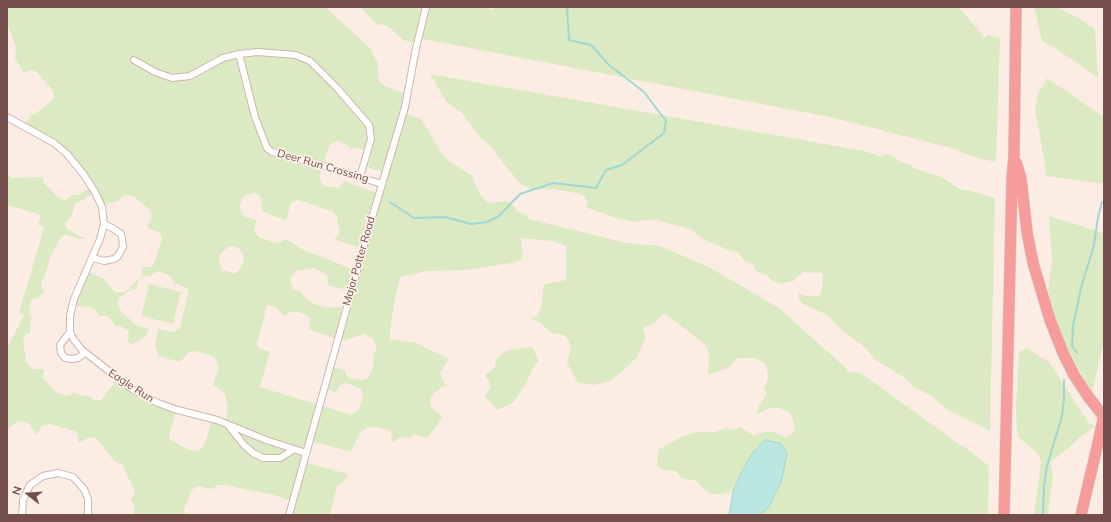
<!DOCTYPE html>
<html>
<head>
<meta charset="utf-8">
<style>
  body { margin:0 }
  #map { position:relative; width:1111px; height:522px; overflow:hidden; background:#fcede4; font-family:Mulish,sans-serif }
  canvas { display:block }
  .frame { position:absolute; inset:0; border:8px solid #744e4a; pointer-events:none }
  .north { position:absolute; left:8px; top:474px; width:40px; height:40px; -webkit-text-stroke:3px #fff2ea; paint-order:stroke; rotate:287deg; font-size:11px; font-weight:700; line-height:16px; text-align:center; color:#744e4a }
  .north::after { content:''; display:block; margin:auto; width:14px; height:18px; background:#744e4a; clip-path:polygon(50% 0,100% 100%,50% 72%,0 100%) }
</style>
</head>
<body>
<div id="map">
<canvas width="1111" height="522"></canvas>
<div class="frame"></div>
<div class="north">N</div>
</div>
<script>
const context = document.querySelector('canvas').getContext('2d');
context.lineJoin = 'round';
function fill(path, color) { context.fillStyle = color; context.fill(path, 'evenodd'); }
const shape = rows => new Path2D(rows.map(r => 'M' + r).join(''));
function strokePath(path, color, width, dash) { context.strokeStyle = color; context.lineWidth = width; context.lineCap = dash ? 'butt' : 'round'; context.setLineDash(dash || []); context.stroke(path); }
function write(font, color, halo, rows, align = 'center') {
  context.font = font + ' Mulish,sans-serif'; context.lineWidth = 3.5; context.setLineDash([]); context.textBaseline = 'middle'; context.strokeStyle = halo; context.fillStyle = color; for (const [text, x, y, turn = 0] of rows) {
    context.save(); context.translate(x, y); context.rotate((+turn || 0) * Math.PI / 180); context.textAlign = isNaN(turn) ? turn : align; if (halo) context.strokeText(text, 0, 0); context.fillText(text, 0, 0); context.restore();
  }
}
fill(shape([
  [7,7,325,7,369,47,378,64,378,77,380,82,385,86,407,94,403,112,421,119,442,154,449,161,472,176,481,196,487,202,492,203,506,201,511,203,518,212,525,214,529,219,627,243,660,246,707,266,779,308,847,369,847,372,861,373,960,445,962,445,989,466,988,515,752,515,766,445,757,447,752,464,734,490,724,494,711,494,703,489,696,481,682,478,676,471,662,470,657,465,658,450,683,436,696,432,715,432,726,428,732,430,741,427,753,435,767,431,776,433,785,438,792,434,795,428,793,420,789,412,779,408,771,408,757,414,758,408,767,393,764,388,768,378,766,365,756,358,737,358,728,368,708,375,709,353,704,344,671,318,664,314,654,323,643,328,646,337,637,357,624,370,610,381,594,385,578,383,567,363,571,348,568,340,564,335,551,333,540,322,532,319,532,317,537,317,541,308,544,284,566,280,566,246,553,241,521,238,523,258,517,262,466,270,427,271,400,277,394,303,389,339,416,343,449,359,440,373,442,379,447,386,441,387,433,395,430,400,431,407,443,417,427,438,414,434,409,438,400,437,394,442,392,441,391,433,389,430,377,427,366,428,359,434,351,452,310,441,304,462,348,474,347,478,337,486,330,515,288,515,292,501,274,495,225,485,218,485,212,489,197,486,191,491,184,510,186,515,134,515,134,504,131,499,135,493,134,489,122,465,114,461,97,439,91,437,78,443,78,435,75,431,49,424,42,426,37,435,27,422,21,421,15,423,7,430,7,348,24,315,19,313,44,227,38,225,41,215,7,205,7,173,11,178,43,177,44,183,57,196,62,200,67,199,72,195,78,195,91,187,67,154,24,127,31,115,35,114,51,101,54,96,53,91,37,72,30,70,24,73,15,58,16,47,7,23],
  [338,141,347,145,351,149,358,148,366,151,370,156,368,167,384,173,377,193,344,181,339,188,324,186,320,181,320,174,323,168,326,167,325,158,330,145,334,142],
  [96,192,103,205,118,201,124,195,133,196,151,211,152,217,147,226,148,228,160,233,162,239,154,263,150,267,142,267,142,275,126,292,115,292,102,278,89,272,77,299,75,306,89,307,95,310,99,316,107,316,116,326,122,327,128,331,129,336,127,342,133,344,146,336,149,328,137,326,121,311,117,304,119,298,129,291,136,289,139,279,143,276,149,276,158,271,169,275,174,283,185,287,188,290,188,294,180,328,174,332,158,329,155,345,158,356,180,362,189,352,196,351,214,357,217,362,219,368,213,384,225,394,228,408,225,423,212,420,205,443,200,450,195,451,184,448,170,439,169,436,176,411,118,378,101,400,94,400,87,395,82,396,73,392,70,395,66,396,55,392,43,378,44,369,32,369,26,361,23,340,26,334,30,333,30,324,32,317,29,316,30,302,35,298,38,298,45,291,41,287,41,283,46,273,50,257,60,239,64,235,68,235,77,239,86,239,67,229,65,224,72,215,75,204],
  [254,192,260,197,263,212,286,220,291,203,293,201,299,200,333,212,337,217,337,222,340,229,339,234,334,239,362,249,356,269,350,268,299,248,293,243,285,239,281,242,277,243,260,238,256,234,254,230,257,220,243,216,239,206,244,196],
  [229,246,237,247,243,253,244,260,241,268,236,273,232,273,224,270,222,272,221,271,222,268,219,260,220,254],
  [314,268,327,275,328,285,350,291,345,308,335,307,331,308,313,304,302,294,302,292,293,290,290,280,296,271],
  [267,305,275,306,283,315,287,315,290,312,298,312,308,316,310,320,309,329,336,339,336,342,349,339,364,334,373,339,377,349,372,355,374,357,373,368,368,378,362,380,349,378,346,375,345,370,330,367,324,389,336,392,341,384,347,383,361,389,363,397,359,409,356,412,353,413,352,415,260,387,270,352,258,347,257,344],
  [361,7,485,7,492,10,494,7,959,7,985,38,987,35,1000,38,996,162,977,158,958,151,959,150,829,117,418,38,416,43,403,40,389,27,382,24,378,26],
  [1034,7,1056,7,1077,17,1095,29,1098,78,1055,48,1042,41],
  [430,74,864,151,880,156,887,154,893,156,900,162,911,165,914,168,941,177,960,189,975,192,995,198,990,431,948,410,930,395,914,387,902,376,877,361,862,345,843,331,827,315,803,304,799,300,798,295,799,293,806,296,819,296,822,289,823,276,821,273,803,272,800,275,797,276,794,281,787,282,782,284,773,281,767,275,757,272,753,265,744,260,737,252,728,250,701,238,691,229,656,220,648,220,634,222,616,218,585,207,588,203,585,197,581,194,554,189,533,190,521,184,502,162,493,149,479,136,462,113,446,101],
  [1047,78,1104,117,1104,184,1046,176,1045,164,1035,110,1038,93],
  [1049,216,1104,233,1104,341,1092,393,1066,347,1053,310,1048,290,1052,261],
  [149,284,181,292,173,324,141,316],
  [530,347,532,348,539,360,534,366,526,383,514,402,497,410,486,398,485,395,491,387,489,381,485,376,495,367,496,360,505,351],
  [1027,348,1049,362,1089,423,1096,426,1079,438,1065,451,1051,462,1053,477,1048,515,1034,515,1041,462,1038,454,1017,436,1016,406,1019,352]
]), '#dceac3');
const water = shape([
  [765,440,780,443,787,453,782,479,769,507,760,515,729,515,733,491,743,469,754,451,765,440]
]);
fill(water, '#b9e6e1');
strokePath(water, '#9fd7d2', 1);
strokePath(shape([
  [390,202,414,218,445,217,471,224,487,222,499,216,520,194,553,183,596,188,606,170,622,165,664,133,666,121,644,92,609,65,591,45,569,40,567,7],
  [1077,353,1072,346,1073,326,1081,288,1094,245,1098,217,1102,202],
  [1043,515,1044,486,1047,466,1062,416,1064,399,1064,380]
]), '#9fd7d2', 2);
const street = shape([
  [239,54,255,117,267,148,272,152,324,166,382,184],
  [134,60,155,72,172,78,190,76,223,58,239,54,258,52,296,55,310,61,337,88,369,125,371,139,360,177],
  [7,117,54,143,67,154,84,175,95,192,102,207,104,224,100,239,74,299,70,316,70,332,74,340,82,350,132,389,158,403,174,409,217,420,266,440,306,453],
  [93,258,104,261,114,259,118,256,123,247,122,238,121,234,114,229,104,224],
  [70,332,60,345,61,353,65,358,72,359,78,358,85,353],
  [228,425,244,445,253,453,263,458,280,458,293,450],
  [22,515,23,500,30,485,43,476,58,473,73,477,84,489,88,499,88,515],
  [289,515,369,228,405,107,416,48,426,7]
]);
const highway = shape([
  [1016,162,1021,178,1027,232,1033,263,1050,320,1063,353,1074,375,1087,395,1104,417],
  [1004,515,1012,179,1014,155,1016,7],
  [1081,515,1098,443]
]);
strokePath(street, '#d0b4ae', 8);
strokePath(highway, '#d8cdcc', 12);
strokePath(street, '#fff', 6);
strokePath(highway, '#f69c9b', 11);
const highwayBridge = shape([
  [1098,443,1104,415]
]);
strokePath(highwayBridge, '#d8cdcc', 12, []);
strokePath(highwayBridge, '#f69c9b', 11);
write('11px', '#744e4a', '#fff2ea', [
  ["Deer Run Crossing",323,166,16],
  ["Major Potter Road",359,261,-74],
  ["Eagle Run",131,386,33]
]);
</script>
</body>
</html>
